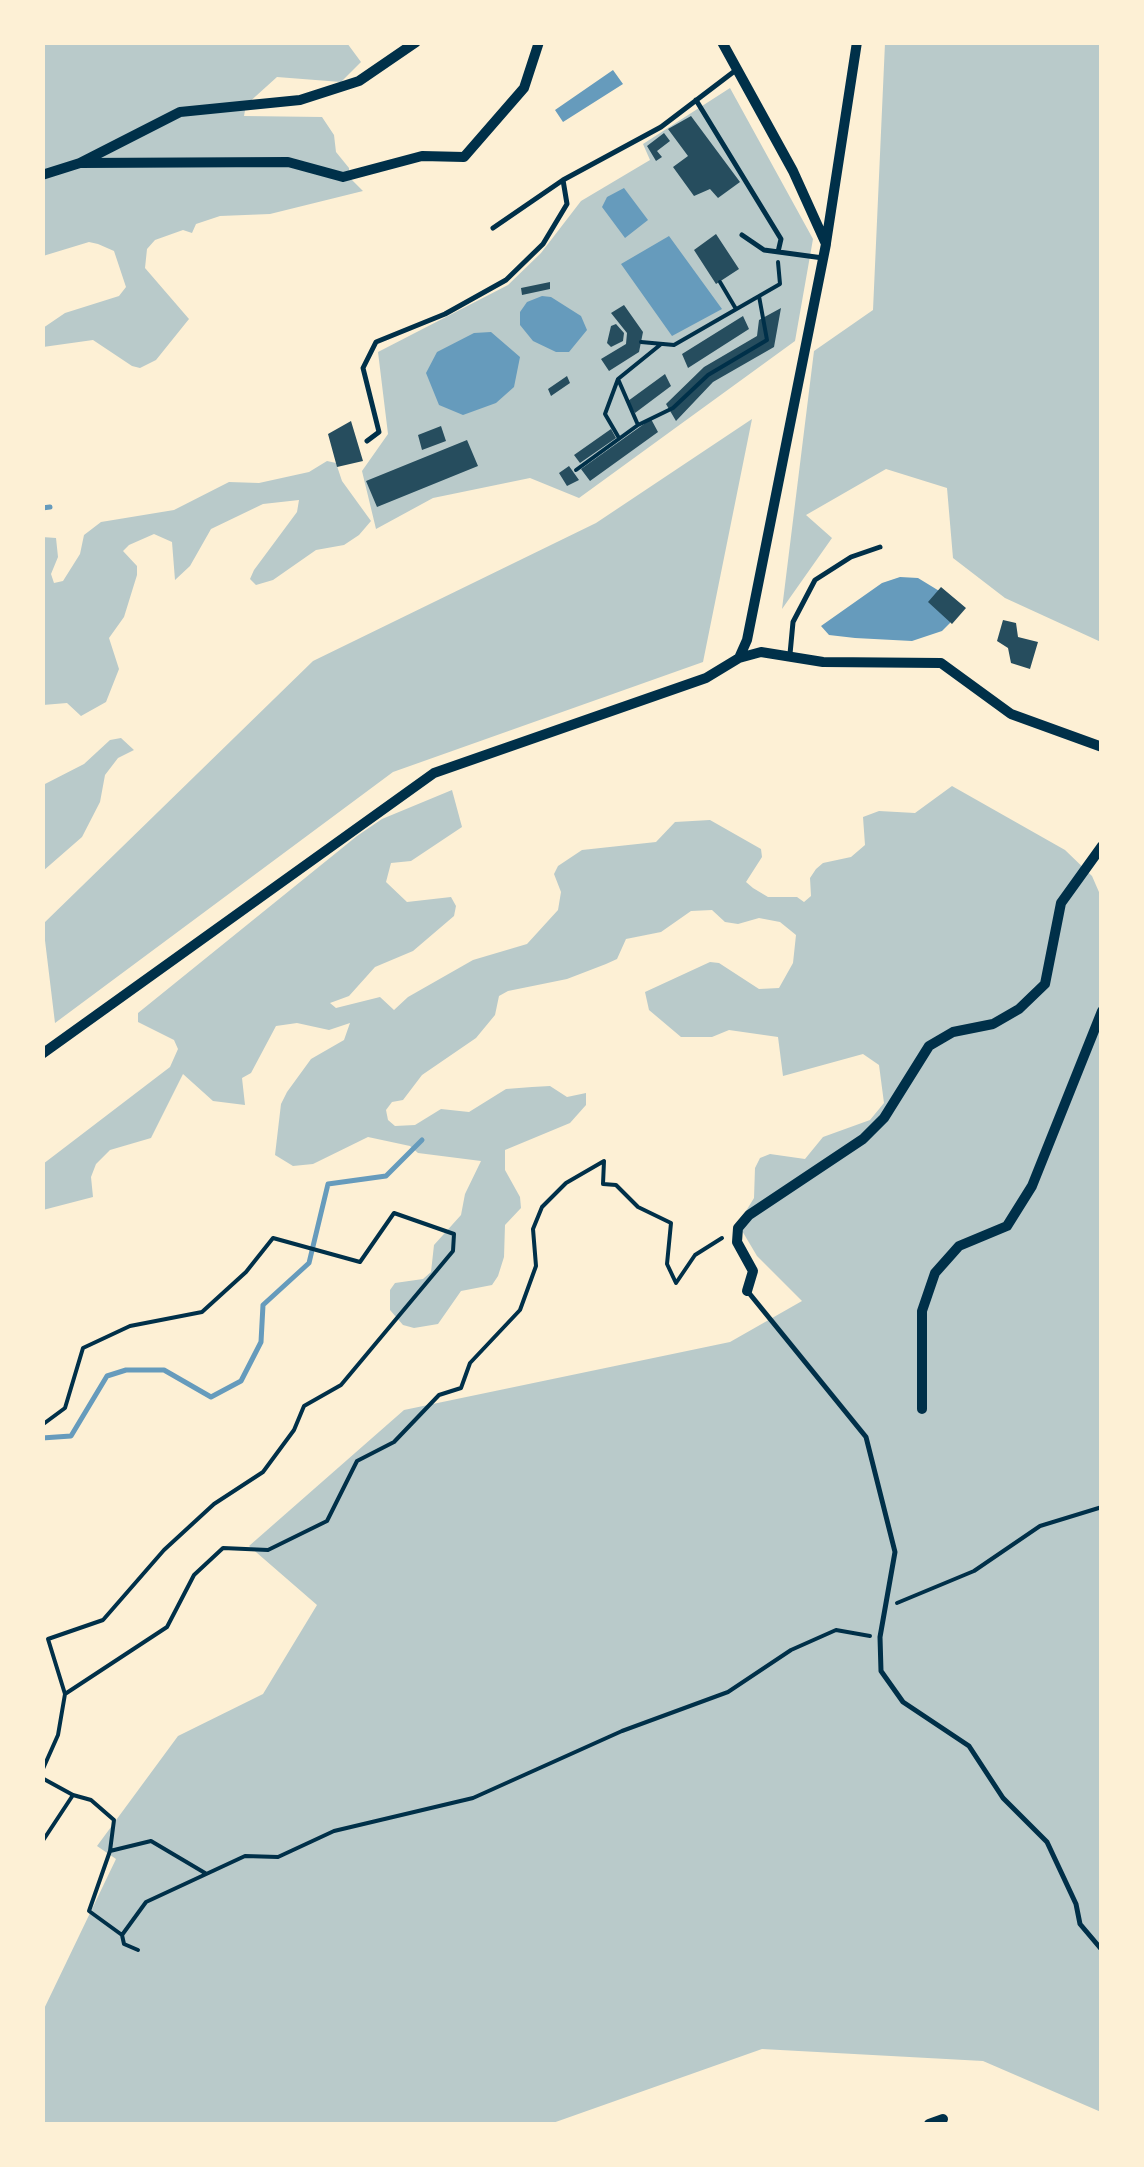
<!DOCTYPE html>
<html>
<head>
<meta charset="utf-8">
<style>
  body { margin:0 }
  #map { position:relative; width:1144px; height:2167px; overflow:hidden; background:#fdf0d5; font-family:Ubuntu,sans-serif }
  canvas { display:block }
  .frame { position:absolute; inset:0; border:45px solid #fdf0d5; pointer-events:none }
</style>
</head>
<body>
<div id="map">
<canvas width="1144" height="2167"></canvas>
<div class="frame"></div>
</div>
<script>
const context = document.querySelector('canvas').getContext('2d');
context.lineJoin = 'round';
function fill(path, color) { context.fillStyle = color; context.fill(path, 'evenodd'); }
const shape = rows => new Path2D(rows.map(r => 'M' + r).join(''));
function strokePath(path, color, width, dash) { context.strokeStyle = color; context.lineWidth = width; context.lineCap = dash ? 'butt' : 'round'; context.setLineDash(dash || []); context.stroke(path); }
fill(shape([
  [43,43,347,43,361,62,341,82,277,77,246,105,244,116,322,117,334,135,336,152,349,168,349,177,363,191,270,214,220,216,196,224,192,233,183,230,155,240,147,249,145,268,189,319,156,360,140,368,132,366,93,340,43,347,43,328,65,313,119,296,126,287,114,251,98,244,89,242,43,256],
  [885,43,1101,43,1101,642,1005,598,953,558,947,488,886,469,806,515,832,538,782,609,814,351,873,310],
  [730,88,813,239,795,341,579,498,530,478,433,498,376,529,362,471,388,434,378,352,508,285,541,253,581,201,650,160,643,144],
  [752,419,703,662,393,772,55,1023,43,924,313,661,596,523],
  [327,461,336,463,342,481,371,521,359,535,344,545,316,550,273,580,256,585,250,579,254,570,297,512,299,500,263,504,211,529,190,566,175,580,172,542,154,534,129,545,123,551,137,566,137,575,124,617,109,638,119,669,106,702,81,716,67,703,43,705,42,537,56,538,58,557,51,574,54,583,63,581,80,554,84,535,101,522,174,510,229,482,259,483,309,472],
  [121,738,134,750,118,758,105,775,100,802,82,837,43,871,43,785,84,764,110,740],
  [952,786,1065,850,1092,876,1102,899,1101,2112,983,2061,762,2049,550,2124,43,2124,42,2013,116,1859,97,1846,178,1736,263,1694,317,1605,249,1546,404,1410,730,1342,802,1301,757,1256,738,1224,754,1198,755,1168,760,1158,770,1154,805,1159,823,1137,870,1120,884,1103,879,1065,863,1054,783,1076,778,1037,729,1030,712,1037,681,1037,649,1010,645,992,710,962,719,963,759,989,779,988,793,963,796,935,780,922,759,918,738,924,725,922,712,910,691,911,661,932,626,939,617,959,606,964,567,979,508,991,499,996,495,1015,476,1038,422,1075,403,1100,392,1102,386,1110,388,1120,395,1126,415,1125,441,1109,469,1112,506,1089,532,1087,550,1086,567,1097,586,1093,586,1105,570,1123,505,1150,505,1170,520,1197,521,1208,505,1225,504,1257,498,1276,492,1285,461,1291,438,1324,414,1328,403,1325,390,1310,390,1290,395,1283,423,1279,431,1272,434,1245,461,1215,465,1194,481,1161,418,1153,410,1146,368,1137,313,1164,293,1166,275,1155,281,1104,287,1092,311,1059,344,1040,350,1023,329,1030,297,1023,276,1026,251,1073,242,1078,245,1105,213,1101,183,1074,151,1138,110,1150,96,1164,91,1177,93,1197,43,1210,43,1164,170,1067,178,1049,174,1040,138,1022,138,1013,357,836,382,819,452,790,462,827,411,861,391,863,386,882,407,902,451,897,456,906,454,916,413,951,375,967,349,996,330,1003,336,1008,380,997,394,1010,408,997,473,960,527,944,558,910,561,892,554,874,558,866,582,850,656,842,675,822,710,820,761,849,762,857,746,882,753,888,768,897,797,897,804,902,811,896,810,878,816,869,823,863,851,857,865,845,863,817,879,811,915,813]
]), '#b9caca');
fill(shape([
  [613,70,623,84,563,122,555,110],
  [624,188,648,220,625,238,602,207,607,197],
  [669,236,722,309,672,336,621,264],
  [542,296,551,297,581,316,587,330,569,352,556,352,533,341,520,325,520,312,527,302],
  [491,332,520,357,514,387,496,403,463,415,439,405,426,373,437,352,474,333],
  [900,577,918,578,954,600,950,623,942,631,912,641,855,638,829,635,821,626,882,583]
]), '#669bbc');
strokePath(shape([
  [42,508,50,507],
  [42,1438,71,1436,107,1376,126,1370,164,1370,211,1397,241,1381,261,1342,263,1305,309,1263,328,1184,386,1176,422,1140]
]), '#669bbc', 5);
fill(shape([
  [691,116,740,182,718,198,710,189,694,196,673,167,688,156,668,129],
  [664,133,670,141,657,151,662,157,656,161,647,146],
  [716,234,739,269,716,284,694,250],
  [550,282,550,289,522,295,521,288],
  [624,305,643,332,639,352,609,371,601,359,626,344,627,333,611,313],
  [781,308,774,347,713,382,676,421,666,404,704,367,757,336,759,320],
  [743,316,749,329,688,368,682,354],
  [616,324,624,333,623,341,611,347,607,343,611,326],
  [665,374,671,386,635,413,628,401],
  [567,376,570,383,551,396,548,389],
  [651,419,658,432,590,481,581,469],
  [351,421,363,461,337,467,328,434],
  [441,426,446,441,422,450,418,435],
  [611,429,616,438,580,463,574,455],
  [467,440,478,466,377,507,366,481],
  [569,466,579,480,567,486,559,473],
  [941,587,966,608,952,624,928,602],
  [1003,620,1016,623,1018,637,1038,642,1030,669,1011,663,1008,648,997,641]
]), '#264d5e');
strokePath(shape([
  [720,282,736,309],
  [641,342,674,345,780,284,778,262],
  [618,379,638,425],
  [619,438,605,414,618,379,660,345],
  [576,470,638,425,673,408,708,375,767,340,759,296],
  [42,1425,65,1408,83,1348,130,1326,202,1312,246,1272,273,1238,360,1262,394,1213,454,1234,453,1251,341,1385,304,1406,294,1430,263,1472,214,1504,164,1550,103,1620,48,1639,65,1694],
  [897,1603,974,1571,1040,1526,1102,1507],
  [42,1771,58,1735,65,1694,167,1627,194,1575,223,1548,268,1550,327,1521,357,1461,394,1442,439,1395,461,1388,470,1363,520,1310,536,1266,533,1229,542,1207,566,1183,604,1161,603,1184,616,1185,638,1207,671,1223,667,1264,676,1283,695,1255,722,1238],
  [42,1778,73,1795],
  [42,1842,73,1795,91,1800,114,1820,110,1851,89,1911,122,1935,146,1902,245,1856,278,1857,334,1831,473,1798,622,1731,728,1692,791,1650,836,1630,870,1636],
  [110,1851,151,1841,205,1873],
  [122,1935,124,1944,138,1950]
]), '#003049', 4);
strokePath(shape([
  [696,100,781,239,778,252],
  [493,228,563,180],
  [742,235,764,250,823,258],
  [367,441,379,432,363,368,376,342,445,314,506,280,543,244,567,204,563,180,661,127,736,70],
  [790,654,793,622,815,580,851,557,880,547],
  [749,1293,866,1437,895,1552,880,1637,881,1671,903,1702,969,1746,1003,1798,1047,1842,1076,1904,1080,1924,1102,1950]
]), '#003049', 5);
strokePath(shape([
  [80,163,288,162,343,177,422,156,464,157,524,88,539,42],
  [42,175,80,163,180,112,300,100,359,81,416,42],
  [826,243,857,42],
  [739,658,761,652,823,662,941,663,1011,714,1102,747],
  [42,1054,434,773,706,678,739,658,747,640,826,244,793,171,722,42],
  [747,1291,753,1271,737,1242,738,1228,749,1215,863,1139,884,1118,929,1046,953,1032,993,1024,1019,1009,1045,984,1061,903,1102,846],
  [922,1409,922,1311,935,1273,959,1246,1007,1226,1032,1186,1102,1011],
  [929,2124,943,2119]
]), '#003049', 10);
</script>
</body>
</html>
